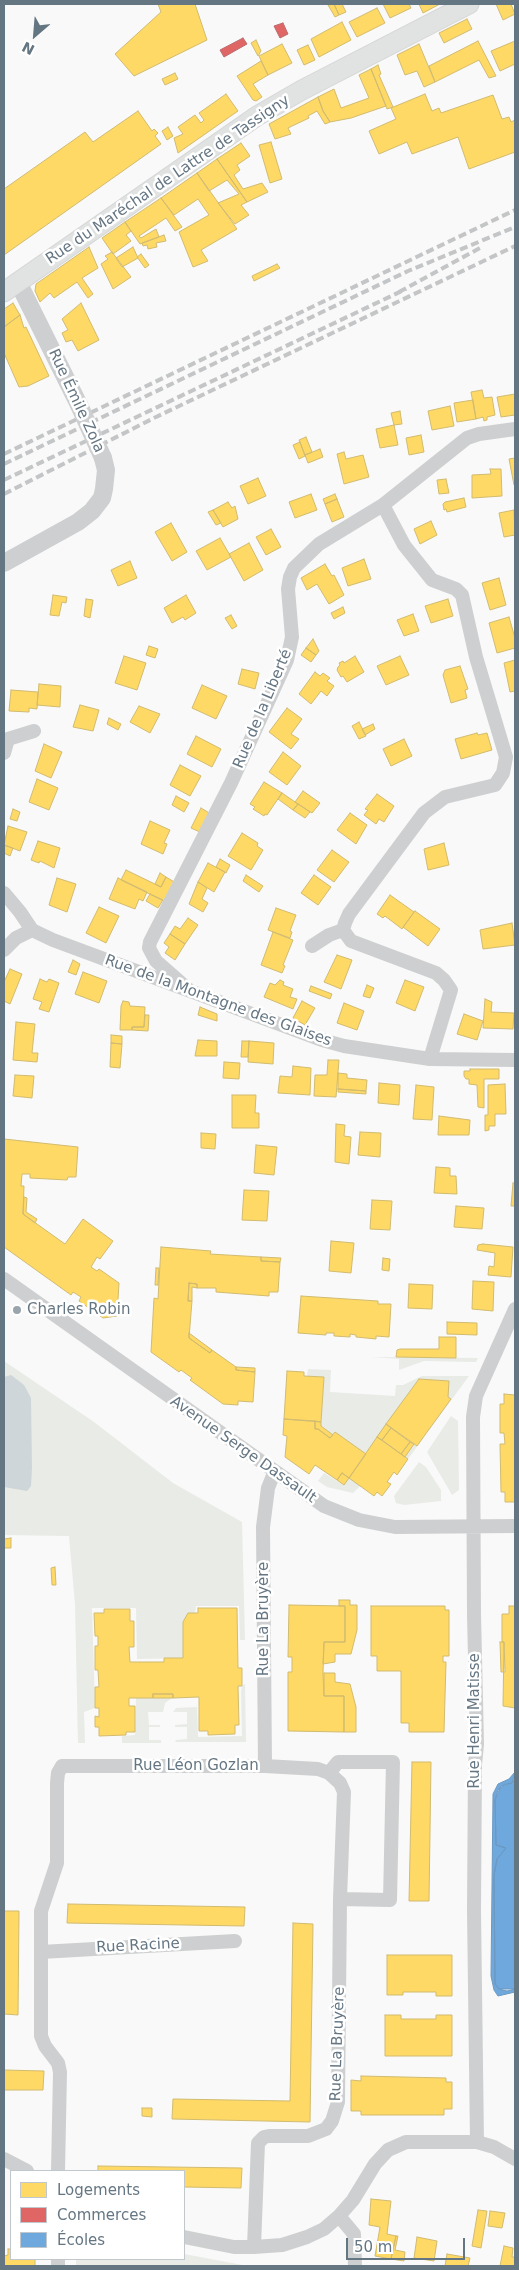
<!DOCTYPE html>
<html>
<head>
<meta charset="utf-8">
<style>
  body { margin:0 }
  #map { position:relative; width:519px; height:2270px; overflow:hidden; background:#f9f9f9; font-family:"DejaVu Sans",sans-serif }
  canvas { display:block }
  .frame { position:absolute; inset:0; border:5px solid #657683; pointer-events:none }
  .legend { position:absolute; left:10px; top:2170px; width:175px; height:90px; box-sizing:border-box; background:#fff; border:1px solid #c1c8cd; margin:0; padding:6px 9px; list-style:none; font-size:15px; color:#657683 }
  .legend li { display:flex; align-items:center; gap:10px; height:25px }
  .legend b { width:25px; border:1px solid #c1c8cd }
  .north { position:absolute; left:10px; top:10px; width:50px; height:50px; -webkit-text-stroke:4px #fff; paint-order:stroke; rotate:207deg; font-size:14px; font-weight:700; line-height:20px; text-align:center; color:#657683 }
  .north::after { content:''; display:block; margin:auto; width:18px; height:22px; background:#657683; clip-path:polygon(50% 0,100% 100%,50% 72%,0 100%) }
  .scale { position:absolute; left:346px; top:2238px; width:119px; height:22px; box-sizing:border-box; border:2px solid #657683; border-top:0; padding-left:6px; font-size:15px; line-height:18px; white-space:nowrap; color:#657683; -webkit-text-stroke:4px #fff; paint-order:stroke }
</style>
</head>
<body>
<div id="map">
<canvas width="519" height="2270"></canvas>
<div class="frame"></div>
<ul class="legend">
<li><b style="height:14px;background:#ffd966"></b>Logements</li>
<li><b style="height:14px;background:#e06666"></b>Commerces</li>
<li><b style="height:14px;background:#6fa8dc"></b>Écoles</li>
</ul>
<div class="north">N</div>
<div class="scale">50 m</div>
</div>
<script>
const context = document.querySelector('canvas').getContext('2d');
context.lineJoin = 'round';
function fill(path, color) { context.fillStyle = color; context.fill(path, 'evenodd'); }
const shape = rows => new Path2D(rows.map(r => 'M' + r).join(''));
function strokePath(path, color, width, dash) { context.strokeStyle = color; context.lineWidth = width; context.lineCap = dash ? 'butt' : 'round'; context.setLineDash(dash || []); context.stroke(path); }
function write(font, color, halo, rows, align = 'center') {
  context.font = font + ' "DejaVu Sans",sans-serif'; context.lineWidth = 5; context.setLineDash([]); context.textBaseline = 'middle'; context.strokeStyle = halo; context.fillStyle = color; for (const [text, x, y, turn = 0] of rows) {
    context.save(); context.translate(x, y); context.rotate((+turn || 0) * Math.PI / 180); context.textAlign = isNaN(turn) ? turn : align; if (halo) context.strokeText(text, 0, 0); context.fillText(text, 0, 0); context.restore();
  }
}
fill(shape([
  [371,1357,478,1358,476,1362,424,1361,399,1370,399,1359],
  [4,1361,94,1422,173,1483,242,1522,245,1640,240,1640,239,1606,196,1606,195,1613,188,1613,183,1622,183,1658,137,1659,136,1608,92,1608,95,1708,84,1712,85,1743,78,1743,75,1604,69,1536,4,1535],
  [308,1369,331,1370,330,1392,395,1396,396,1385,403,1385,422,1376,469,1376,408,1459,405,1457,414,1444,418,1446,451,1399,448,1397,448,1381,419,1379,366,1454,335,1432,333,1435,321,1426,324,1377,307,1376],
  [451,1416,458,1421,459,1490,452,1495,427,1452],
  [419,1462,426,1467,441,1490,441,1501,404,1505,396,1503,394,1496],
  [324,1473,343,1485,349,1478,360,1486,353,1493,327,1487,318,1481],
  [245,1684,246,1742,176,1742,175,1740,187,1739,187,1727,175,1727,175,1725,187,1724,187,1712,173,1712,176,1708,197,1707,198,1737,242,1736,241,1692,242,1686],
  [136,1698,172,1698,165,1703,163,1712,148,1712,149,1725,160,1725,160,1727,149,1727,149,1740,161,1740,161,1743,122,1743,122,1736,135,1735],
  [184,2254,248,2266,76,2266,76,2259,184,2259]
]), '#e8ebe6');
fill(shape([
  [11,1375,24,1385,31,1398,32,1468,31,1486,27,1491,4,1487,4,1377]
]), '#ced6d9');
const homes = shape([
  [158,4,195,4,207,40,134,76,115,54,161,12,158,4],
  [334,4,339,15,335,17,328,5,334,4],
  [334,4,342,4,346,12,339,15,334,4],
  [383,4,409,4,411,8,390,18,383,4],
  [419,4,440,4,423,13,419,4],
  [496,4,511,4,515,14,503,20,496,4],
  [377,8,385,23,357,37,349,22,377,8],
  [467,19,472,29,444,43,439,33,467,19],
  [342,22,351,40,319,57,311,39,342,22],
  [256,40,261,51,258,56,251,43,256,40],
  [478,41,496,76,489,78,479,60,435,82,429,66,478,41],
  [515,41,515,64,500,71,491,51,515,41],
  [282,44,292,63,268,75,259,56,282,44],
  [419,44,435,82,424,87,417,71,405,75,397,55,419,44],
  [308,45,315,60,304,65,297,50,308,45],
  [261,61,268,75,253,84,262,97,256,101,253,100,237,76,261,61],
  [378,65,381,74,379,75,393,107,387,109,371,69,378,65],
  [371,69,386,106,351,118,330,122,323,111,318,97,334,89,341,108,369,98,359,75,371,69],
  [175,73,178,79,165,85,162,79,175,73],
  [226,94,238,111,178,153,174,138,183,134,178,127,195,115,201,123,204,120,199,113,226,94],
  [425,94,432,111,439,108,441,113,493,95,502,119,509,117,511,122,515,120,515,152,469,169,458,137,412,154,407,142,379,154,369,131,396,119,391,108,425,94],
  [318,97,323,111,330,122,325,124,317,111,308,116,309,118,288,128,291,134,275,139,269,124,318,97],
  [138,111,152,131,154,129,158,133,155,136,161,144,4,255,4,189,85,132,93,142,138,111],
  [168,127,173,136,167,140,162,131,168,127],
  [271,142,282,179,270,183,259,145,271,142],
  [241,143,250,156,237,165,240,170,234,175,243,189,262,183,268,192,247,202,217,159,241,143],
  [217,159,247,202,241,205,249,215,235,224,218,203,239,194,227,180,209,191,197,173,217,159],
  [197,173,237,229,201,250,208,261,193,267,179,232,209,215,198,199,174,215,161,198,197,173],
  [161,198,182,227,175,231,166,218,139,236,141,238,156,229,159,237,140,244,125,222,161,198],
  [125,222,131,231,126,235,131,241,113,254,102,238,125,222],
  [164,235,166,241,156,243,157,247,148,249,147,245,143,246,142,243,164,235],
  [89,247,98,268,82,278,93,294,88,298,77,282,54,298,50,293,40,302,35,291,36,284,89,247],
  [133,247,138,258,122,267,116,258,133,247],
  [112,252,131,277,113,289,101,264,108,259,105,256,112,252],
  [141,254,149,265,145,268,137,257,141,254],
  [277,264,280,268,254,281,252,276,277,264],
  [13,303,20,315,4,327,4,309,13,303],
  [81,303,99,340,78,351,72,340,66,342,62,333,68,330,62,319,81,303],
  [20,315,24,328,26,327,49,376,28,386,19,387,4,353,4,327,20,315],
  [482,390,484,398,492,397,495,415,487,417,487,420,484,421,483,417,476,419,471,392,482,390],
  [515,394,515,415,501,417,497,397,515,394],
  [473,400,476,419,457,422,454,403,473,400],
  [450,406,454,426,432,430,428,411,450,406],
  [400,411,402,424,394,425,391,413,400,411],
  [394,425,398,445,380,448,376,429,394,425],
  [421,435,424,452,409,455,406,438,421,435],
  [306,437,312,452,305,455,299,440,306,437],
  [300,442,305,456,299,459,293,445,300,442],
  [320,449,323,457,308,463,305,455,320,449],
  [344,452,346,459,363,455,369,477,344,484,337,454,344,452],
  [515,458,515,485,514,485,509,459,515,458],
  [490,469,501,469,502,496,472,498,472,475,491,474,490,469],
  [258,478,266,496,248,504,240,486,258,478],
  [446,479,449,493,439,494,437,480,446,479],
  [311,494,317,510,295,518,289,502,311,494],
  [335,494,337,499,325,504,323,499,335,494],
  [464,498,466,507,447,512,446,509,444,510,443,504,445,502,464,498],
  [337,499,344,517,332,522,325,504,337,499],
  [228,502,232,508,235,506,238,519,223,527,213,510,228,502],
  [213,510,221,523,216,525,208,512,213,510],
  [514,510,515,535,504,537,499,513,514,510],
  [431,521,437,535,420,544,414,529,431,521],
  [171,523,187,552,172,561,155,532,171,523],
  [271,529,281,547,266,555,256,537,271,529],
  [220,538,231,557,207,570,196,551,220,538],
  [249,543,263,570,244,581,229,554,249,543],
  [364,559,371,579,348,586,342,568,364,559],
  [130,561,137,578,118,586,111,570,130,561],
  [325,564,332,576,334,575,344,595,329,604,317,584,307,590,301,578,325,564],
  [499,578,506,605,490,610,482,583,499,578],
  [53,595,67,597,66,603,62,602,59,616,50,615,53,595],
  [186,595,196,613,185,620,183,617,172,623,164,608,186,595],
  [86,599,93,600,90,618,84,616,86,599],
  [448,599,453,616,431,623,425,606,448,599],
  [343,607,345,613,334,619,331,613,343,607],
  [413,614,419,631,404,636,397,620,413,614],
  [231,615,237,626,232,629,225,618,231,615],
  [509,617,515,638,515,648,497,653,489,623,509,617],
  [313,639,319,651,316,655,306,648,313,639],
  [149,646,158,649,155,658,146,655,149,646],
  [306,648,316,655,311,662,301,655,306,648],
  [124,656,146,663,137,690,115,683,124,656],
  [355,656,364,672,347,682,343,676,341,677,337,670,338,667,340,665,339,663,343,661,344,663,355,656],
  [400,656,409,675,386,685,377,666,400,656],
  [515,660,515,691,510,692,504,663,515,660],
  [460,666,468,689,465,690,467,698,451,703,443,675,445,670,460,666],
  [242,669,259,673,255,689,238,684,242,669],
  [315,672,320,676,323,673,330,678,327,681,334,686,327,696,321,691,311,704,299,694,315,672],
  [39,684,61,686,60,707,37,705,39,684],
  [202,685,227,696,216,719,192,708,202,685],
  [11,690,38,692,37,709,29,708,29,712,9,711,11,690],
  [80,705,99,710,93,731,73,727,80,705],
  [139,706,160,714,150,733,130,722,139,706],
  [287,708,302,719,291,734,299,739,291,749,269,732,287,708],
  [109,718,121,724,118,730,107,724,109,718],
  [359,722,366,736,359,739,352,726,359,722],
  [373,724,375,729,365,735,362,729,373,724],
  [477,733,478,735,487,733,492,750,461,759,455,739,477,733],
  [196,736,221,749,212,767,187,754,196,736],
  [404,739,412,756,391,766,383,749,404,739],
  [44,744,62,752,51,778,35,771,44,744],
  [283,752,301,766,287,785,269,772,283,752],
  [180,765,201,776,190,796,170,785,180,765],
  [37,779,58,788,49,810,29,802,37,779],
  [264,782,282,793,267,815,265,814,264,816,253,809,255,807,250,804,264,782],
  [303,791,320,803,312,813,295,802,303,791],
  [282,793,298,804,293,810,278,799,282,793],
  [377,794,394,806,384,822,379,819,376,824,364,815,368,810,365,809,377,794],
  [176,796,189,803,184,812,172,805,176,796],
  [298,804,310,812,305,818,293,810,298,804],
  [201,808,211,814,202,833,191,828,201,808],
  [13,809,20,812,17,821,10,819,13,809],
  [350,813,367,825,356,844,337,830,350,813],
  [150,821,170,830,164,843,167,844,163,854,141,844,150,821],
  [8,826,27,832,20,851,4,845,8,826],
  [242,833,258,843,257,846,263,850,251,870,228,856,242,833],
  [38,841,60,848,54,868,40,861,39,863,31,860,38,841],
  [444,843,449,865,428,870,424,849,444,843],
  [4,845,13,848,10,856,4,853,4,845],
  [332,850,349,862,334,882,317,870,332,850],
  [220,859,230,865,226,873,216,867,220,859],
  [208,863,225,872,214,892,198,882,208,863],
  [126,870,161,887,166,877,176,883,166,902,121,880,126,870],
  [160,873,166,877,161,887,155,884,160,873],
  [246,875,263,886,259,892,243,881,246,875],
  [314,875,331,887,318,905,301,893,314,875],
  [57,878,76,884,67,912,49,905,57,878],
  [118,878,147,892,143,901,139,899,135,909,109,899,118,878],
  [198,882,207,888,202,899,208,903,203,912,189,904,198,882],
  [150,894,163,900,158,908,146,901,150,894],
  [390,895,414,912,402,929,385,916,383,918,377,914,390,895],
  [99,907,119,916,106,943,86,933,99,907],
  [276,908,296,915,290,931,292,932,290,938,268,930,276,908],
  [415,911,440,929,428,946,403,927,415,911],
  [188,918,198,925,185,944,170,934,175,926,180,929,188,918],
  [512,923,515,945,483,949,480,930,512,923],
  [273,932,293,940,283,965,285,966,282,973,261,965,273,932],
  [170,934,185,944,175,960,165,953,169,947,164,943,170,934],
  [337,955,352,960,341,989,324,982,337,955],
  [73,960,80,964,76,975,68,972,73,960],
  [10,969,22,974,10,1004,4,1001,4,982,10,969],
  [83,972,107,981,99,1003,75,994,83,972],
  [40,979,47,982,49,979,59,983,49,1012,39,1009,42,1002,33,999,40,979],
  [280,980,284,982,283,985,293,989,290,997,297,999,293,1009,264,997,270,983,275,985,280,980],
  [405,980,424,987,415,1011,396,1003,405,980],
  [367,985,374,988,370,998,363,996,367,985],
  [311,986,332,994,330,999,309,991,311,986],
  [485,999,492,1002,491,1012,514,1013,513,1029,483,1028,485,999],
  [123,1001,129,1002,130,1006,145,1007,144,1027,132,1027,132,1030,120,1030,121,1006,123,1001],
  [302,1001,315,1008,305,1025,293,1018,302,1001],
  [344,1003,364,1011,357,1030,337,1023,344,1003],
  [200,1007,217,1014,217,1021,198,1015,200,1007],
  [464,1014,483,1021,477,1040,457,1034,464,1014],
  [145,1015,149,1015,148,1031,132,1030,132,1027,144,1027,145,1015],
  [16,1022,35,1024,32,1053,38,1053,37,1062,13,1060,16,1022],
  [111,1035,122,1036,122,1044,111,1043,111,1035],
  [198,1040,217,1041,217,1056,195,1056,198,1040],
  [242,1041,249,1041,248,1057,241,1057,242,1041],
  [249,1041,274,1043,273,1064,248,1062,249,1041],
  [111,1043,122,1044,120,1068,110,1067,111,1043],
  [328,1060,339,1060,336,1097,314,1096,315,1075,327,1075,328,1060],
  [224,1062,240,1063,239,1079,223,1078,224,1062],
  [293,1066,311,1068,310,1095,278,1093,280,1076,292,1077,293,1066],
  [470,1069,499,1069,499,1079,484,1079,484,1108,478,1107,477,1085,469,1084,469,1079,466,1079,464,1076,464,1071,470,1071,470,1069],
  [338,1073,347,1074,347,1078,367,1080,366,1091,338,1089,338,1073],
  [15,1075,34,1076,32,1098,13,1096,15,1075],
  [379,1083,400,1085,399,1105,378,1103,379,1083],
  [505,1084,506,1114,495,1114,495,1126,489,1126,489,1130,485,1131,485,1115,488,1115,488,1085,505,1084],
  [416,1085,434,1087,432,1120,413,1119,416,1085],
  [338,1089,366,1091,366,1094,338,1092,338,1089],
  [232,1095,256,1095,255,1113,259,1113,259,1128,232,1128,232,1095],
  [439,1116,470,1120,469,1135,438,1135,439,1116],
  [336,1124,345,1125,344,1136,351,1137,349,1164,335,1162,336,1124],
  [360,1132,381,1133,380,1157,358,1155,360,1132],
  [201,1133,216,1134,215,1149,201,1148,201,1133],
  [4,1139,78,1147,76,1177,68,1177,67,1180,30,1178,30,1174,22,1174,21,1186,24,1186,23,1214,65,1244,83,1219,113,1241,100,1259,97,1257,91,1267,97,1271,99,1269,119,1283,117,1316,103,1318,79,1301,81,1297,73,1292,71,1295,4,1247,4,1139],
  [256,1145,277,1147,274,1175,254,1173,256,1145],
  [436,1167,450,1168,450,1176,456,1176,457,1194,434,1193,436,1167],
  [513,1183,515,1183,515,1206,511,1206,513,1183],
  [244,1190,269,1191,267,1221,242,1220,244,1190],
  [24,1197,27,1198,26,1212,37,1219,35,1223,23,1214,24,1197],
  [372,1200,392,1201,390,1230,370,1229,372,1200],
  [456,1206,484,1208,482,1229,454,1227,456,1206],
  [331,1241,354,1243,351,1273,329,1271,331,1241],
  [483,1244,513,1247,511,1277,488,1275,489,1266,494,1267,495,1253,477,1250,478,1245,483,1244],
  [161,1247,211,1251,210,1254,261,1257,261,1261,280,1262,278,1292,269,1292,269,1296,216,1292,216,1288,197,1288,197,1284,189,1283,188,1301,192,1301,189,1338,210,1353,212,1350,236,1367,236,1370,255,1372,253,1402,238,1401,238,1405,223,1404,190,1380,192,1378,181,1370,179,1372,151,1352,154,1298,158,1299,161,1247],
  [261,1257,281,1258,280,1262,261,1261,261,1257],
  [383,1258,390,1259,389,1271,382,1270,383,1258],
  [156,1268,159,1268,158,1285,155,1285,156,1268],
  [473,1281,494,1282,493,1311,472,1309,473,1281],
  [189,1283,197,1284,197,1288,192,1287,192,1301,188,1301,189,1283],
  [409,1284,433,1285,432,1309,408,1308,409,1284],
  [301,1296,378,1301,378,1304,391,1304,389,1337,376,1336,376,1339,356,1337,356,1335,350,1334,350,1337,334,1336,334,1333,326,1333,326,1335,298,1333,301,1296],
  [447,1322,477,1323,477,1335,447,1334,447,1322],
  [189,1333,212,1350,210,1353,189,1338,189,1333],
  [439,1337,456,1337,456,1358,396,1357,397,1350,400,1349,439,1349,439,1337],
  [236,1367,255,1368,255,1372,236,1370,236,1367],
  [287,1371,304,1372,304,1376,324,1377,321,1422,284,1419,287,1371],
  [419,1379,449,1381,448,1397,451,1399,417,1446,386,1424,419,1379],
  [504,1394,515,1395,515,1502,505,1502,505,1492,501,1492,500,1444,505,1444,504,1433,500,1433,500,1404,504,1404,504,1394],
  [284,1419,315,1421,315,1429,318,1429,330,1438,335,1432,366,1454,349,1478,342,1473,337,1480,315,1465,309,1474,285,1457,287,1436,283,1435,284,1419],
  [315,1421,321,1422,321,1426,333,1435,330,1438,318,1429,315,1429,315,1421],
  [386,1424,391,1428,382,1440,377,1437,386,1424],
  [391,1428,410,1442,401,1454,382,1440,391,1428],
  [377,1437,408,1459,397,1475,394,1472,387,1482,391,1484,382,1496,377,1492,374,1496,349,1478,377,1437],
  [410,1442,414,1444,405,1457,401,1454,410,1442],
  [342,1473,349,1478,344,1485,337,1480,342,1473],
  [11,1538,11,1548,4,1548,4,1539,11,1538],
  [55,1567,56,1585,52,1585,51,1568,55,1567],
  [339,1600,350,1600,350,1605,357,1605,357,1630,351,1654,335,1654,335,1662,323,1664,324,1642,345,1642,345,1606,339,1606,339,1600],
  [289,1605,345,1606,345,1642,324,1642,323,1673,324,1696,344,1696,344,1732,288,1731,288,1672,292,1672,292,1657,288,1657,289,1605],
  [371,1606,445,1606,445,1610,449,1610,449,1656,443,1656,443,1662,446,1662,444,1732,409,1732,409,1723,401,1723,401,1671,377,1671,377,1656,371,1656,371,1606],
  [509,1606,515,1606,515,1708,503,1706,504,1642,502,1642,502,1614,509,1614,509,1606],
  [198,1608,237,1608,238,1668,242,1668,242,1686,238,1686,239,1725,235,1725,235,1734,208,1735,208,1731,199,1731,199,1697,173,1698,173,1694,153,1694,153,1698,129,1698,129,1706,135,1706,135,1732,126,1732,126,1735,99,1736,99,1727,95,1727,95,1716,99,1717,99,1708,95,1708,95,1687,99,1687,98,1670,95,1670,95,1646,98,1646,98,1636,95,1636,94,1613,104,1613,104,1609,130,1609,130,1621,134,1621,134,1647,129,1647,130,1662,164,1662,164,1658,183,1658,183,1622,188,1613,198,1613,198,1608],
  [500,1642,504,1642,505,1672,501,1672,500,1642],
  [324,1673,335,1673,335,1682,350,1684,356,1707,356,1732,344,1732,344,1696,324,1696,324,1673],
  [153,1694,173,1694,173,1698,153,1698,153,1694],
  [412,1762,431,1762,429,1901,409,1901,412,1762],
  [68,1904,245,1907,244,1926,67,1923,68,1904],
  [4,1911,19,1911,18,2015,4,2014,4,1911],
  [293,1923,313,1924,310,2122,172,2119,173,2099,290,2101,293,1923],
  [387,1955,452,1955,452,1996,436,1996,436,1992,403,1992,403,1995,387,1995,387,1955],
  [385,2015,401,2015,401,2019,436,2019,436,2015,452,2015,452,2056,385,2056,385,2015],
  [4,2070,44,2071,43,2090,4,2090,4,2070],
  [361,2076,446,2078,446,2082,452,2082,452,2109,444,2109,444,2115,361,2115,361,2111,351,2111,351,2080,361,2081,361,2076],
  [142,2108,152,2108,152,2117,142,2116,142,2108],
  [98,2166,242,2168,241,2188,184,2187,184,2171,98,2171,98,2166],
  [371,2199,391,2201,387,2234,396,2236,391,2259,375,2256,380,2227,369,2225,371,2199],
  [478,2210,487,2211,481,2248,472,2246,478,2210],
  [490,2211,505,2213,502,2228,488,2226,490,2211],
  [396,2236,398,2236,395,2250,405,2252,404,2261,391,2259,396,2236],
  [417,2237,437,2241,434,2261,414,2258,417,2237],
  [504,2246,513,2248,512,2257,515,2257,515,2266,500,2266,504,2246],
  [8,2249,11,2249,11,2259,35,2259,35,2266,4,2266,4,2256,8,2255,8,2249],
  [447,2254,470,2258,468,2266,470,2266,445,2266,447,2254]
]);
fill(homes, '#ffd966');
strokePath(homes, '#d1bb6f', 1);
const shops = shape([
  [283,23,288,34,280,38,274,26,283,23],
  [243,38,247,44,224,57,220,50,243,38]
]);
fill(shops, '#e06666');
strokePath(shops, '#bb6b6f', 1);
const schools = shape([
  [515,1772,512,1783,505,1784,498,1790,495,1800,496,1845,506,1848,497,1859,494,1875,495,1984,499,1989,515,1989,515,1992,498,1996,494,1990,491,1976,493,1794,498,1784,509,1779,515,1772],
  [515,1777,515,1989,507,1991,499,1989,495,1984,494,1875,497,1859,506,1848,496,1845,495,1800,501,1786,512,1783,515,1777]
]);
fill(schools, '#6fa8dc');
strokePath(schools, '#6c99c1', 1);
const secondary = shape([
  [4,292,257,116,302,90,469,4]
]);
strokePath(secondary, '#d5d6d7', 21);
strokePath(shape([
  [383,505,404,545,432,580,456,589,462,595,476,657,506,757,503,773,495,785,445,797,424,813,349,914,345,923,343,930,351,941,436,973,444,980,451,990,430,1059],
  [4,753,8,739,34,731],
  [4,893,20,912,32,930,53,940,322,1040,344,1046,430,1059,515,1060],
  [312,946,329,935,343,930],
  [4,950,16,938,32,930],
  [189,990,156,961,149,948,150,942,231,783,287,660,292,637,288,589,290,577,294,568,319,544,383,505,467,438,479,434,515,429],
  [4,1279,324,1506,359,1520,395,1527,515,1526],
  [265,1766,263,1527,268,1488,274,1473],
  [329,1773,338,1762,393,1762,390,1900,340,1899],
  [41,1952,235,1941],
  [477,2142,474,1910,475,1765,477,1744,474,1614,473,1417,476,1396,515,1309],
  [4,2159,27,2171],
  [58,2171,60,2072,58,2063,45,2046,41,2036,41,1911,57,1863,57,1783,58,1773,62,1766,265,1766,318,1769,329,1773,340,1783,344,1792,340,1899,338,2102,332,2121,326,2129,308,2136,269,2136,264,2137,258,2143,254,2247],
  [339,2216,354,2234,355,2266],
  [184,2237,234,2247,254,2247,282,2245,307,2237,324,2229,339,2216,353,2200,375,2164,388,2150,406,2142,477,2142,494,2147,515,2159],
  [58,2259,58,2266]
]), '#cecfd0', 14);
strokePath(shape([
  [18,282,79,405],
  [4,563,78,522,92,511,102,498,104,489,106,470,103,458]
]), '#cecfd0', 18);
strokePath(secondary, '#e1e2e2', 19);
strokePath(shape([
  [399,292,480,248],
  [4,454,515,210],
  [4,464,408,271,515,227],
  [4,480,406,289],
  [4,494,156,417,515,246]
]), '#c3c5c6', 4, [8, 4]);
strokePath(shape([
  [79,405,103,458]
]), '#cecfd0', 18);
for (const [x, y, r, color] of [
  [17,1310,5,"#99a4ac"]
]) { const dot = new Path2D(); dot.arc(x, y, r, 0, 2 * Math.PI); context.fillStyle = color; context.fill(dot); strokePath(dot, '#fff', 2); }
write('15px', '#657683', '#fff', [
  ["Rue du Maréchal de Lattre de Tassigny",168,180,-34],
  ["Rue Émile Zola",76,401,65],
  ["Rue de la Liberté",263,709,-67],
  ["Rue de la Montagne des Glaises",218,1001,20],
  ["Avenue Serge Dassault",243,1450,35],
  ["Rue La Bruyère",264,1619,-90],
  ["Rue Henri Matisse",475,1721,-90],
  ["Rue Léon Gozlan",196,1766],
  ["Rue Racine",138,1946,-3],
  ["Rue La Bruyère",338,2044,-88]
]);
write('15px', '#657683', '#fff', [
  ["Charles Robin",27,1310]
], 'left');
</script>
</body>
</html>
